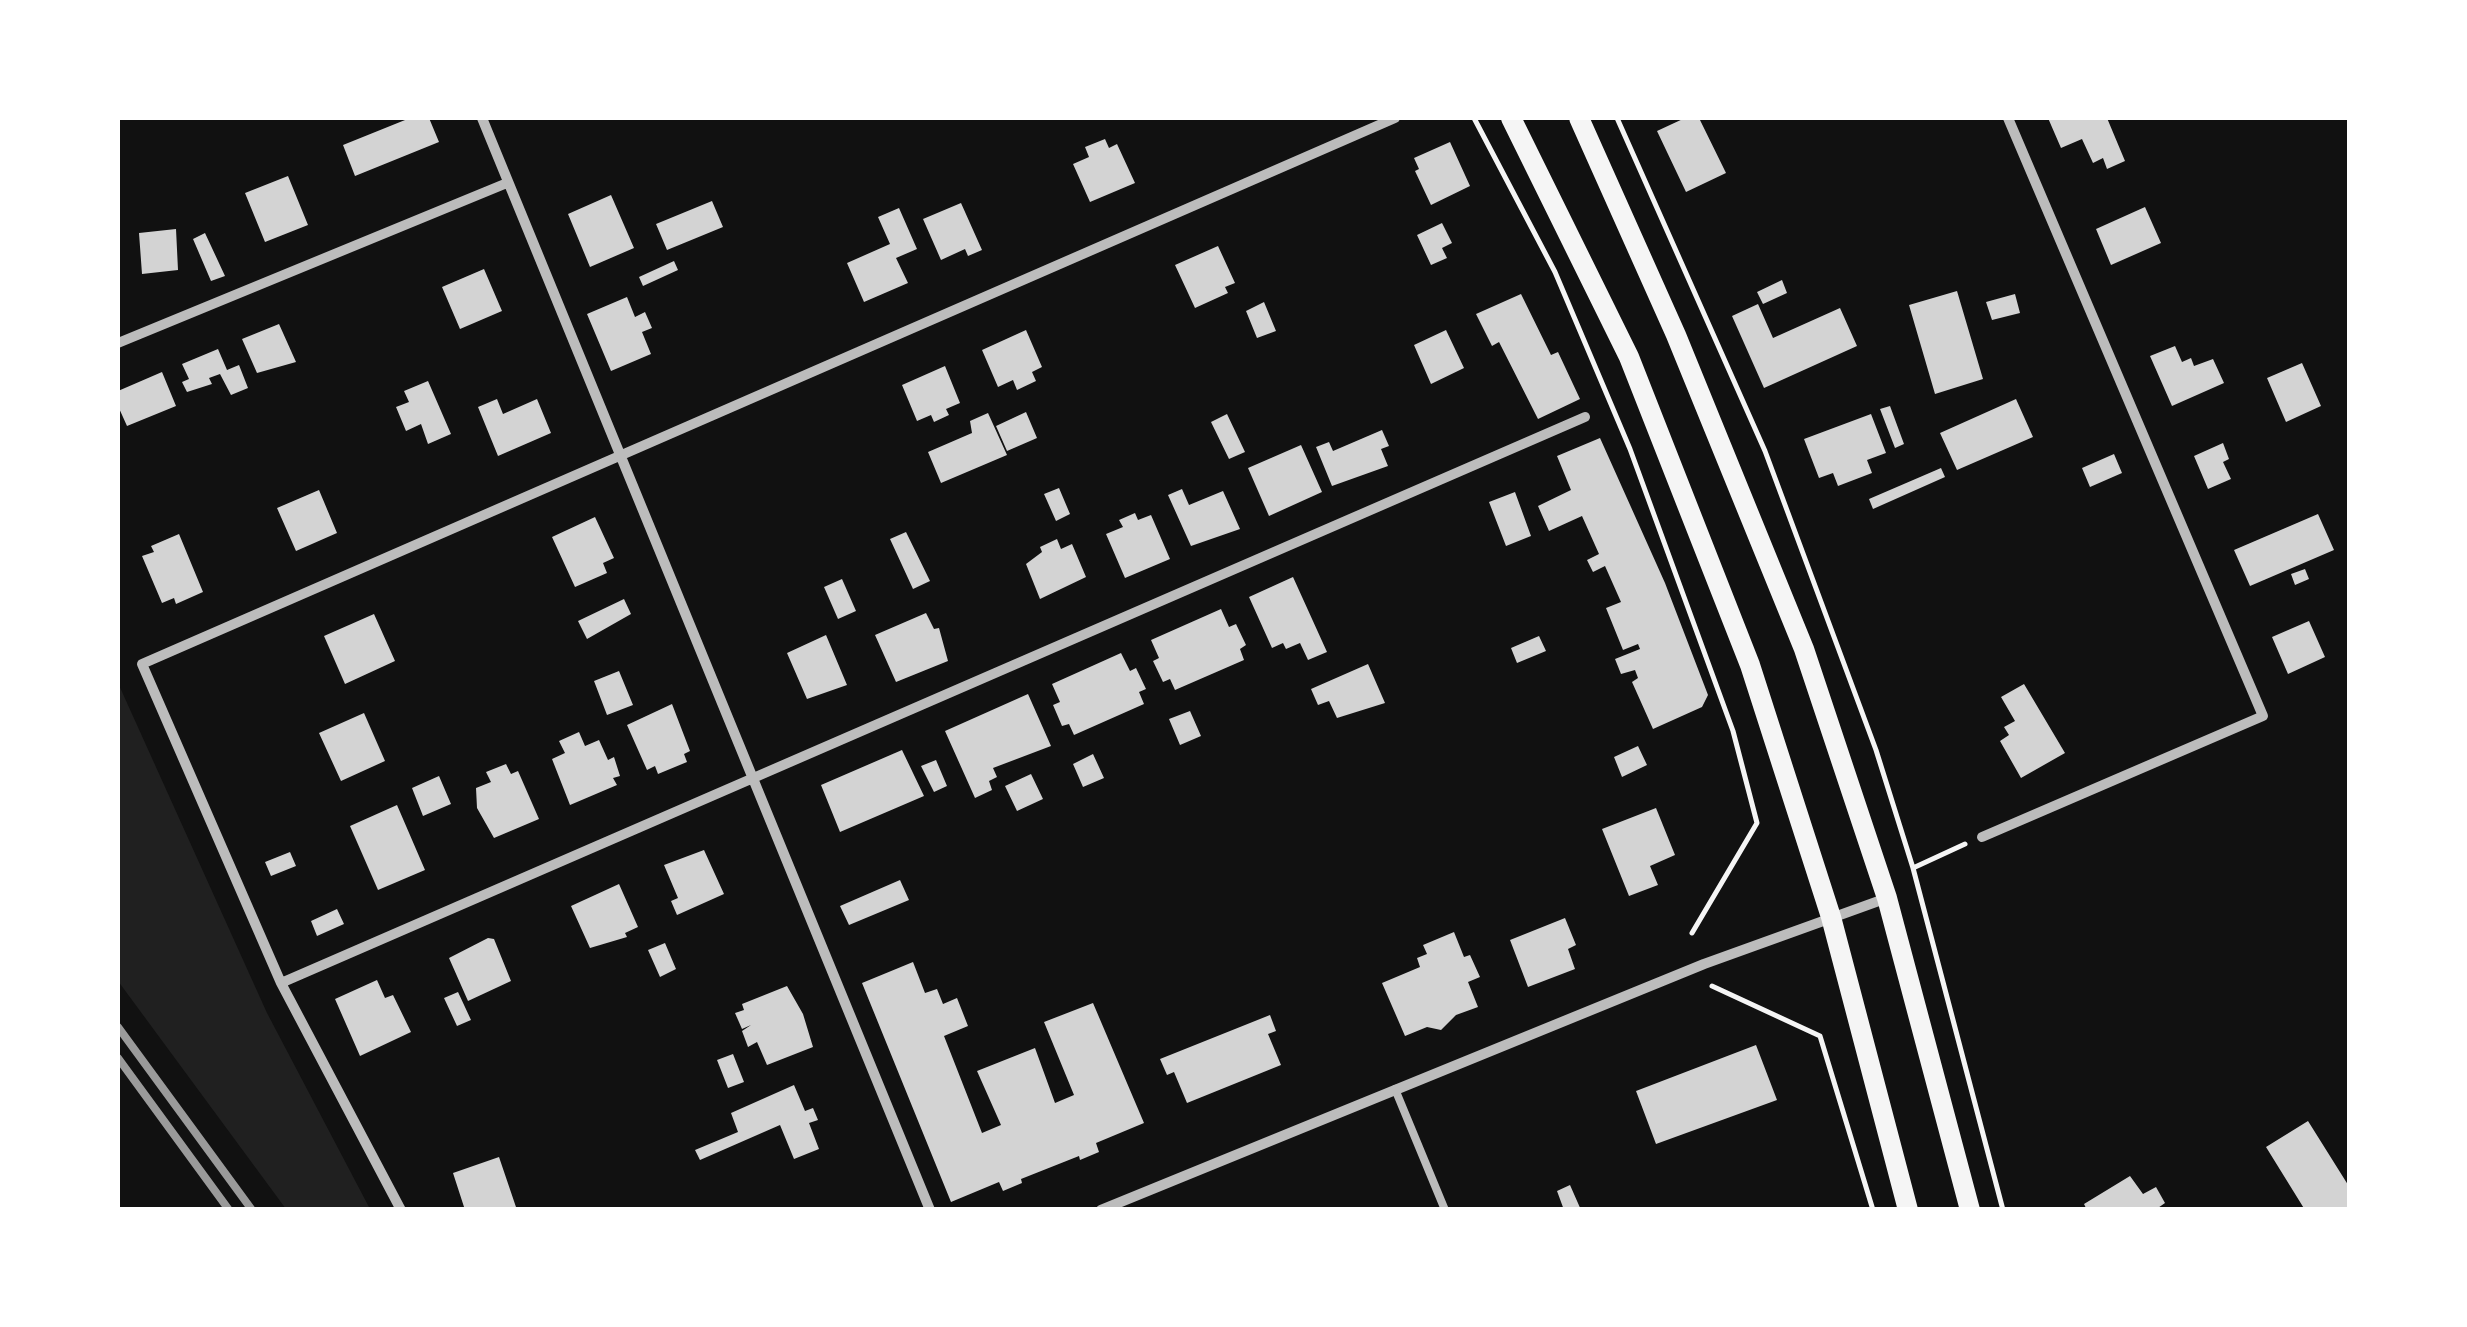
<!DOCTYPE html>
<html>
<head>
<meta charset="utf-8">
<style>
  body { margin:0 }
  #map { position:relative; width:2467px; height:1327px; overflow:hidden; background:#111; font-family:Quicksand,sans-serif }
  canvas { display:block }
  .frame { position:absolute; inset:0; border:120px solid #fff; pointer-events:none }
</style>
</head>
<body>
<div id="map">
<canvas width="2467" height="1327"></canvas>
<div class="frame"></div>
</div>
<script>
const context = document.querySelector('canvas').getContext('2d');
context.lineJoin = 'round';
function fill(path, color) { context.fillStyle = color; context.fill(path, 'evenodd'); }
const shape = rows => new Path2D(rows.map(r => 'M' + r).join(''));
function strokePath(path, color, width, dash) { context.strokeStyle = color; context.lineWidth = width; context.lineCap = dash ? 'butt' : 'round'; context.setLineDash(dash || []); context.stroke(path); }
fill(shape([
  [118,683,267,1013,370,1209,286,1209,118,981]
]), '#202020');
fill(shape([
  [410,118,429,118,439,142,355,176,343,145],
  [1685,118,1699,118,1726,173,1686,192,1657,131],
  [2048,118,2107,118,2125,161,2107,169,2103,158,2093,163,2082,139,2061,148],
  [1105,139,1109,148,1117,144,1135,183,1090,202,1073,164,1089,157,1085,147],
  [1450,142,1470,186,1431,205,1415,171,1419,169,1414,158],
  [288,176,308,225,265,242,245,193],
  [611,195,634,248,590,267,568,214],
  [712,201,723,227,667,250,656,224],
  [961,203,982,250,968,256,965,249,941,260,923,219],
  [2145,207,2161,243,2111,265,2096,229],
  [899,208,917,249,896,258,908,283,864,302,847,263,890,244,878,217],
  [1442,223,1452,243,1442,248,1447,258,1431,265,1417,235],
  [176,229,178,270,142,274,139,233],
  [205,233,225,276,211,281,193,239],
  [1218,246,1235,283,1225,287,1228,293,1195,308,1175,265],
  [674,261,678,270,643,286,639,277],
  [484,269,502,311,460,329,442,287],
  [1782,280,1787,293,1763,304,1757,292],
  [1957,291,1983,379,1935,394,1909,305],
  [1521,294,1551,355,1558,352,1580,399,1538,419,1499,342,1492,346,1476,314],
  [2015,294,2020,313,1992,320,1986,302],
  [627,297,635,317,645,312,652,328,642,332,651,354,611,371,587,314],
  [1264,302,1276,331,1257,338,1246,311],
  [1758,304,1773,338,1840,308,1857,346,1764,388,1732,316],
  [279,324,296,362,257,373,242,339],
  [1026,330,1042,367,1032,372,1036,381,1017,390,1013,380,998,387,982,350],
  [1446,330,1464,368,1431,384,1414,345],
  [2175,346,2182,362,2191,358,2194,366,2213,359,2224,383,2172,406,2150,356],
  [218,349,227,370,239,365,248,388,231,395,220,374,209,378,212,384,187,392,182,382,189,379,182,364],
  [2302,363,2321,406,2286,422,2267,378],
  [945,366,960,403,946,409,949,415,934,422,931,415,917,421,902,385],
  [162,372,176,406,127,426,118,406,118,391],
  [428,381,451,434,428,444,421,424,406,431,396,407,409,402,404,391],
  [497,399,503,414,537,399,551,433,498,456,478,407],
  [2016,399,2033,437,1957,470,1940,433],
  [1890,406,1904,444,1895,448,1880,409],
  [1026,412,1037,438,1007,451,996,426],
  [988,413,1007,455,941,483,928,452,972,433,970,421],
  [1227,414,1245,452,1229,459,1211,422],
  [1871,414,1886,453,1867,460,1872,473,1838,486,1833,473,1819,478,1804,439],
  [1382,430,1389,446,1381,449,1388,466,1332,486,1316,447,1329,442,1333,451],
  [1600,438,1665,583,1708,695,1702,707,1653,729,1632,682,1638,678,1635,670,1621,674,1615,659,1640,649,1638,644,1623,650,1606,608,1621,602,1605,566,1593,572,1587,560,1599,554,1582,516,1549,531,1538,506,1571,490,1557,456],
  [2223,443,2229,459,2223,462,2231,479,2208,489,2194,456],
  [1301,445,1322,492,1269,516,1248,468],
  [2114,454,2122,473,2090,487,2082,468],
  [1941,468,1945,477,1873,509,1869,499],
  [1059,488,1070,514,1056,521,1044,494],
  [1182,489,1189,505,1223,491,1240,529,1191,546,1168,495],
  [319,490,337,533,296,551,277,508],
  [1515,492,1531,536,1506,546,1489,502],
  [1135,513,1138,520,1151,515,1170,559,1125,578,1106,534,1123,527,1119,520],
  [2318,514,2334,550,2250,586,2234,550],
  [595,517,614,558,603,563,607,573,575,587,552,537],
  [906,532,930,581,913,589,890,539],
  [179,534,203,592,176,604,174,598,162,603,142,556,154,552,151,546],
  [1057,539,1061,549,1072,544,1086,577,1040,599,1026,564,1042,552,1040,547],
  [2305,569,2309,579,2295,585,2291,574],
  [1293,577,1327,652,1308,660,1300,643,1286,649,1283,643,1272,648,1249,597],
  [842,579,856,611,838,619,824,587],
  [624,599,631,614,587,639,578,621],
  [1221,609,1229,627,1236,624,1246,645,1240,649,1244,660,1175,690,1170,679,1163,682,1153,661,1159,658,1151,640],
  [926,613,934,629,939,628,948,661,896,682,875,635],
  [374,614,395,661,345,684,324,636],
  [2309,621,2325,657,2288,674,2272,637],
  [826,635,847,685,807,699,787,653],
  [1539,636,1546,651,1517,663,1511,648],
  [1121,653,1130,671,1136,668,1146,689,1139,692,1144,704,1074,735,1069,724,1062,726,1053,705,1060,702,1052,684],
  [1368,664,1385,703,1337,718,1329,701,1318,705,1311,689],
  [619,671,633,705,607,715,594,681],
  [2024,684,2065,753,2021,778,2000,741,2009,735,2004,727,2015,721,2001,697],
  [1028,694,1051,746,993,768,997,777,989,781,992,790,975,798,945,731],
  [672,704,690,751,684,754,687,762,658,774,655,766,647,770,627,725],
  [1190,711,1201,736,1180,745,1169,719],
  [364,713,385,761,341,781,319,733],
  [579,732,585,746,599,740,608,760,614,757,620,776,613,778,617,785,570,805,552,759,565,753,559,741],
  [1638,746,1647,765,1622,777,1614,757],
  [902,750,924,796,840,832,821,785],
  [1093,754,1104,778,1083,787,1073,764],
  [936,760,947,786,934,792,921,766],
  [506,764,511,774,518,771,539,819,494,838,477,808,476,788,491,782,486,772],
  [1031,774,1043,799,1017,811,1005,786],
  [439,776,451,804,423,816,412,788],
  [397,805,425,870,378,890,350,826],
  [1656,808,1675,855,1650,866,1658,885,1629,896,1602,829],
  [704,850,724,894,677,915,671,901,678,898,664,865],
  [290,852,296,866,271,876,265,862],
  [900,880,909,900,849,925,840,906],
  [619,884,638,927,625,933,627,937,590,948,571,906],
  [337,909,344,924,317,936,311,921],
  [1565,918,1576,945,1568,949,1575,969,1528,987,1510,940],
  [1454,932,1464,957,1470,955,1480,977,1468,982,1478,1007,1456,1015,1441,1030,1427,1027,1405,1036,1382,983,1420,967,1417,958,1427,954,1423,945],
  [488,938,494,939,511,981,468,1001,449,958],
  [665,943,676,969,660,977,648,950],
  [913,962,925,993,937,989,943,1004,957,998,968,1026,944,1036,982,1133,1001,1125,977,1071,1035,1048,1055,1103,1074,1095,1044,1022,1093,1003,1144,1123,1096,1143,1099,1152,1080,1160,1079,1156,1021,1179,1022,1183,1003,1191,999,1182,951,1202,862,983],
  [377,980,385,998,393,995,411,1032,360,1056,335,999],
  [787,986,803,1014,813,1047,767,1065,757,1042,748,1047,742,1031,751,1025,742,1029,735,1013,744,1010,742,1004],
  [458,992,471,1020,457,1026,444,998],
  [1270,1015,1276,1031,1268,1034,1281,1065,1187,1103,1174,1072,1167,1075,1160,1059],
  [1756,1045,1777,1100,1656,1144,1636,1091],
  [733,1054,744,1082,728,1088,717,1060],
  [794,1085,805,1111,813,1108,818,1120,809,1123,819,1149,794,1159,780,1125,700,1160,695,1150,738,1132,731,1113],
  [2308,1121,2350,1188,2350,1210,2305,1210,2266,1147],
  [499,1157,517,1210,465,1210,453,1173],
  [2130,1176,2143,1194,2156,1187,2165,1203,2155,1210,2087,1210,2084,1204],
  [1570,1185,1581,1210,1564,1210,1557,1191]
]), '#d3d3d3');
strokePath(shape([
  [1474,118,1555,272,1630,449,1733,731,1757,823,1692,933],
  [1617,118,1765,451,1876,750,1913,868,2003,1210],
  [1913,868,1965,844],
  [1712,986,1820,1036,1873,1210]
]), '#f5f5f5', 5);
strokePath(shape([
  [1395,1089,1445,1210]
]), '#bcbcbc', 8);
strokePath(shape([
  [482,118,930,1210],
  [118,343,507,183],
  [1982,837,2263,716,2008,118],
  [281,983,1585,417],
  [401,1210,281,983,142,664,1395,118],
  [1101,1210,1704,964,1887,898]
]), '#bcbcbc', 10);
strokePath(shape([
  [1511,118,1629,357,1750,665,1831,917,1908,1210],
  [1579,118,1676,335,1804,649,1887,898,1970,1210]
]), '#f5f5f5', 20);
strokePath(shape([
  [118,1027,252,1210],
  [118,1058,229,1210]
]), '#9a9a9a', 8);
</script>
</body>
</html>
